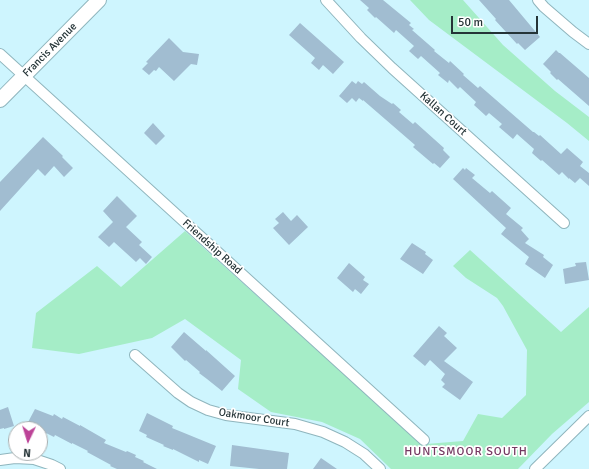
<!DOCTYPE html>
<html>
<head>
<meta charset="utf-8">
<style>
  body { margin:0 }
  #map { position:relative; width:589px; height:469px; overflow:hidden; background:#cef5fe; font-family:Signika,sans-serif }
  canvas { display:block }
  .north { position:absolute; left:8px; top:421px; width:40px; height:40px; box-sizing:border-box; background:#fff; border:1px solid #a8aeaf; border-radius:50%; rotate:184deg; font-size:11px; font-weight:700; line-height:16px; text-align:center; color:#253437 }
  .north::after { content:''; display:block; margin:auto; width:14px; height:18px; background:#bc4397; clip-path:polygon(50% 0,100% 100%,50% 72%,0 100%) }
  .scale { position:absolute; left:451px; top:16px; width:87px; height:18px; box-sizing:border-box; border:2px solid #253437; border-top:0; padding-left:5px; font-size:12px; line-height:14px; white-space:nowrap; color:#253437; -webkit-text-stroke:3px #fff; paint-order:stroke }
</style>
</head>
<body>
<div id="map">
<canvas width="589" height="469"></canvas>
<div class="north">N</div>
<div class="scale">50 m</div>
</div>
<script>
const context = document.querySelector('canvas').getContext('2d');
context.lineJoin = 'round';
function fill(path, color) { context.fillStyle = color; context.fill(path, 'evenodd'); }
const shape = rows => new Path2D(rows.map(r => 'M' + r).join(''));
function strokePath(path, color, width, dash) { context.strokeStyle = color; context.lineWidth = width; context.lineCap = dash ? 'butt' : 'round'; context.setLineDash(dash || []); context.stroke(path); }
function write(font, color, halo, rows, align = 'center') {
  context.font = font + ' Signika,sans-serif'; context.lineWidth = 3.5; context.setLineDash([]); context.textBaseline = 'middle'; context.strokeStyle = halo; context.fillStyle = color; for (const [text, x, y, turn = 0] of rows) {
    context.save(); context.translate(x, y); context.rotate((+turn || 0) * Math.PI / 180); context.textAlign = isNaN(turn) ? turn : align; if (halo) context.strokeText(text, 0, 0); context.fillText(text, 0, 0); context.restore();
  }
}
fill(shape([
  [410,0,463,0,503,45,555,91,589,117,589,141,567,123,429,20],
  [185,231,409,433,426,444,463,441,478,414,502,418,526,395,527,350,503,306,497,298,466,278,453,266,470,250,561,332,589,307,589,402,552,434,518,469,391,469,360,439,322,422,271,412,238,389,241,360,185,319,152,338,79,354,32,348,36,313,97,266,121,287]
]), '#a5edc7');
fill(shape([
  [360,0,383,0,411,23,409,25,414,29,412,30,435,50,434,51,449,63,450,61,464,74,463,75,478,88,480,86,533,132,534,132,539,136,540,135,561,154,567,148,583,162,580,166,589,173,589,186,580,178,575,183,569,178,569,179,562,172,559,175,542,160,541,161,532,153,534,149,517,134,513,139,499,127,502,124,489,113,486,116,474,105,476,102,460,87,458,89,449,80,448,83,438,75,440,73,421,56,418,59,409,51,414,46,396,30,394,33,376,17,375,18,367,10,369,8],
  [479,0,509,0,540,37,525,50,518,43,517,44,495,20,496,19],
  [300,23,344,62,333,74,323,65,319,70,311,63,315,58,289,35],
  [169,38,183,52,199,54,197,65,191,64,174,81,159,67,156,71,154,70,149,75,142,69,148,63,146,62],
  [556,50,559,53,560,53,589,78,589,106,558,79,557,80,550,73,551,72,543,64],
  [352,81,356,84,358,81,362,84,364,82,380,96,392,104,393,103,401,110,399,112,413,124,415,122,444,148,443,150,450,157,440,168,434,163,433,164,413,147,415,145,363,100,363,101,359,98,356,102,352,98,347,103,339,96],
  [153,123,165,136,156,145,144,133],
  [43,137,63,156,62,157,73,168,64,177,54,166,45,176,38,169,0,211,0,182],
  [463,168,465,170,466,168,475,175,472,178,490,193,492,191,511,208,506,214,523,228,521,230,529,239,525,243,544,255,543,257,553,265,545,278,525,264,529,257,501,234,506,228,453,179],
  [117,196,137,216,126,227,142,242,139,245,152,257,146,264,140,258,136,262,114,242,109,247,98,237,113,222,103,211],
  [283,212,291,221,297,215,308,227,289,245,273,228,279,223,275,219],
  [412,243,426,252,425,254,433,260,423,274,400,259],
  [586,262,589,280,565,284,563,269,576,266,575,263],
  [349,263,365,277,363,280,369,284,361,294,355,289,353,292,337,278],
  [439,326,447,333,444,336,457,348,444,361,473,382,460,400,442,387,445,384,441,380,445,374,430,360,425,366,413,356],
  [184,332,206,351,206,350,235,376,222,391,207,379,199,373,200,372,186,360,185,361,171,347],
  [8,407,14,426,4,429,4,428,0,429,0,410],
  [35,409,53,416,54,414,62,419,63,417,80,426,80,425,106,440,104,443,126,452,127,451,136,455,135,457,144,461,143,462,157,469,117,469,110,466,111,465,87,452,88,451,72,443,72,444,55,435,54,437,46,433,45,434,40,432,40,429,33,429,26,426],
  [147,413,173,426,172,428,216,446,208,464,199,460,199,462,173,449,173,450,163,446,164,445,146,437,147,435,139,431],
  [232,445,289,453,287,469,259,469,230,466],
  [321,458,337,469,313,469]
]), '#a1bdd1');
const street = shape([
  [326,0,361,38,392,68,564,223],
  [538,0,544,7,573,32,589,44],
  [0,54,424,440],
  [135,355,178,393,191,402,208,410,226,415,295,424,323,432,345,442,364,454,380,469],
  [0,460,15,458,34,459,52,465,60,469],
  [535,469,589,416]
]);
const secondary = shape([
  [0,100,99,0]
]);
strokePath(street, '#8fb5bd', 12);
strokePath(secondary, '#8fb5bd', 16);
strokePath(street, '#fff', 10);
strokePath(secondary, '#fff', 14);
write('11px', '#253437', '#fff', [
  ["Francis Avenue",50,50,-45],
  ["Kallan Court",443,114,42],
  ["Friendship Road",212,247,42],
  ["Oakmoor Court",254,418,9]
]);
context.letterSpacing = '1px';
write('12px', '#753861', '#fff', [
  ["HUNTSMOOR SOUTH",466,452]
]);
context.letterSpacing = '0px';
</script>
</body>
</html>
